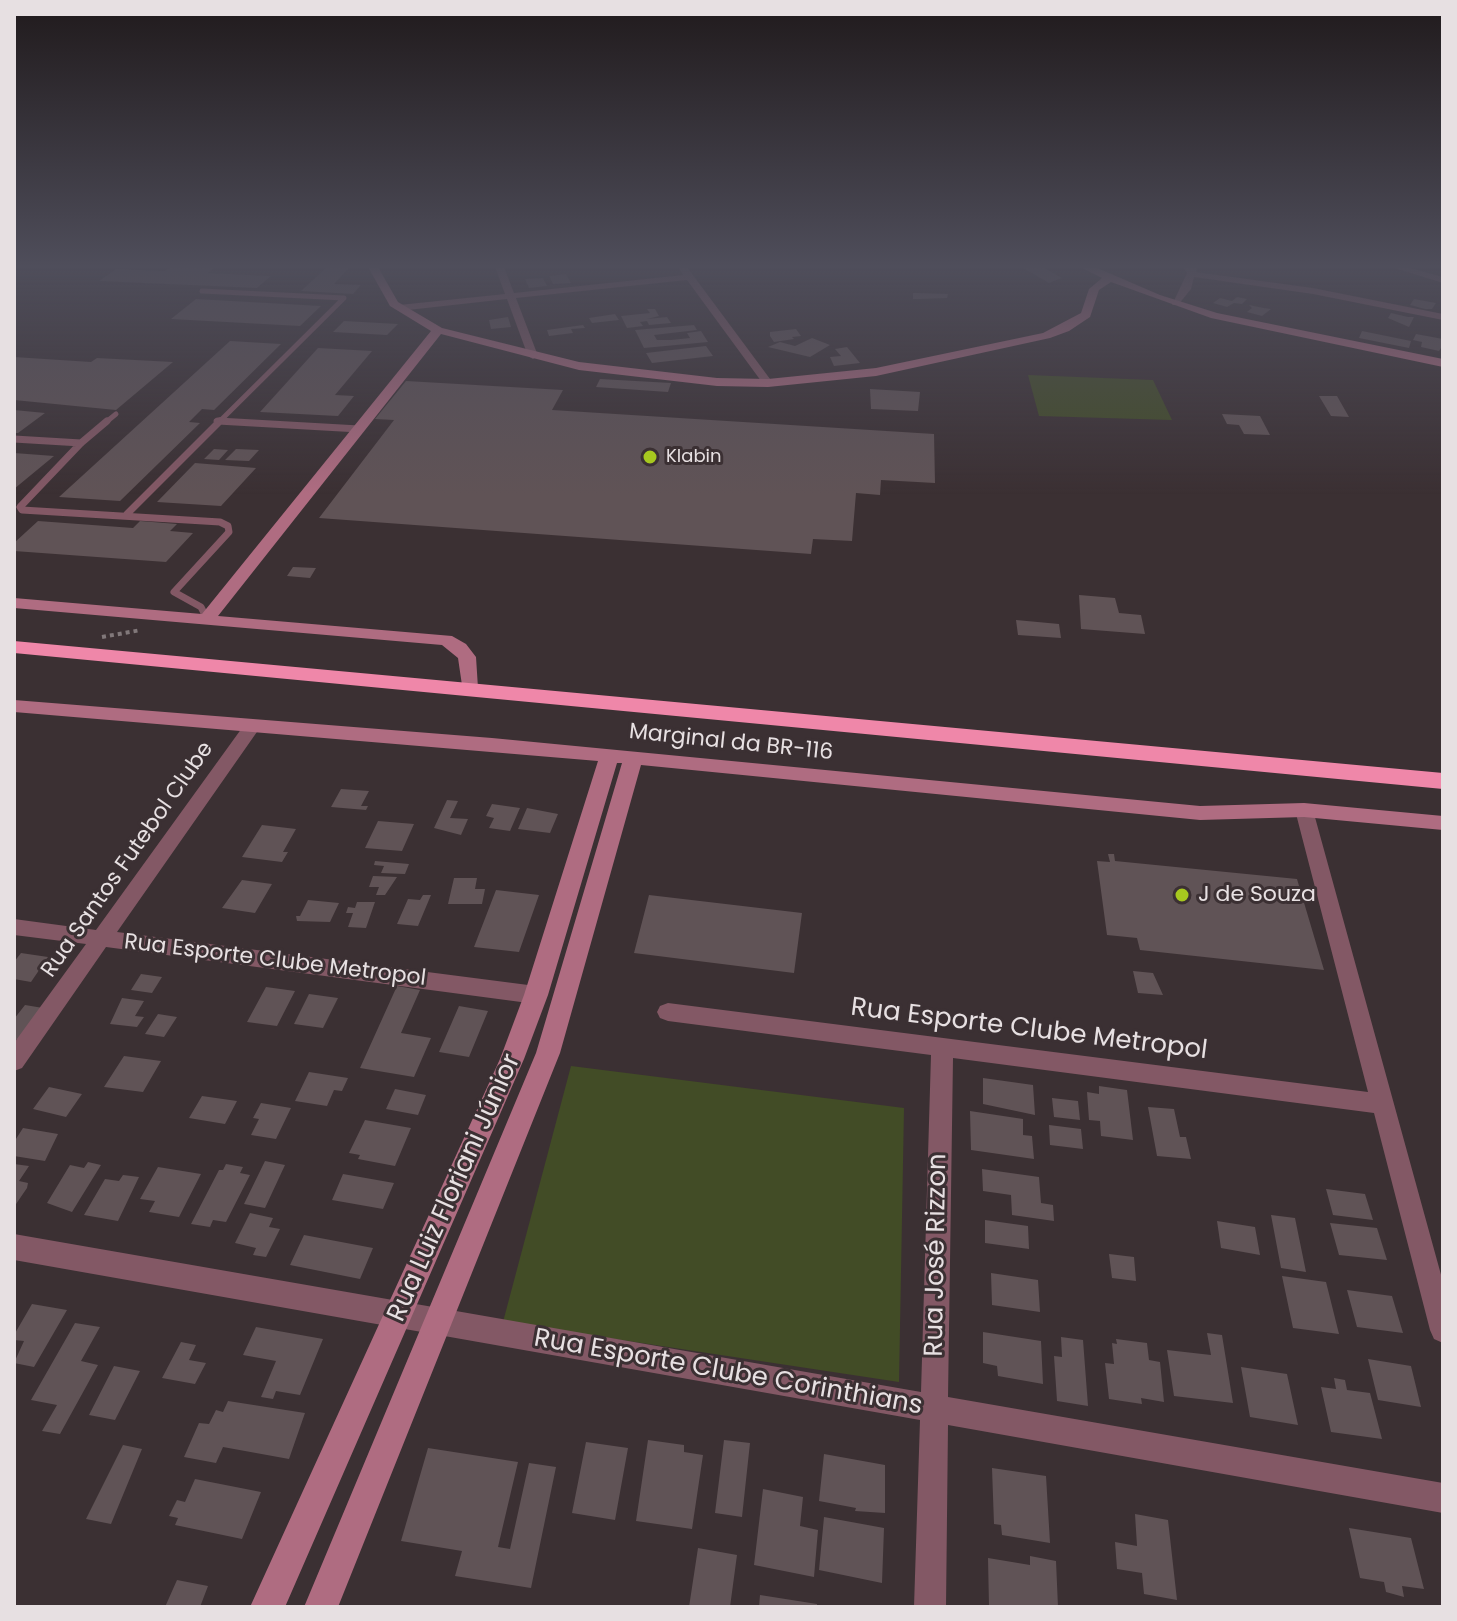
<!DOCTYPE html>
<html>
<head>
<meta charset="utf-8">
<style>
  body { margin:0 }
  #map { position:relative; width:1457px; height:1621px; overflow:hidden; background:#3b3033; font-family:Poppins,sans-serif }
  canvas { display:block }
  .frame { position:absolute; inset:0; border:16px solid #e7e0e2; pointer-events:none }
</style>
</head>
<body>
<div id="map">
<canvas width="1457" height="1621"></canvas>
<div class="frame"></div>
</div>
<script>
const context = document.querySelector('canvas').getContext('2d');
context.lineJoin = 'round';
function fill(path, color) { context.fillStyle = color; context.fill(path, 'evenodd'); }
const shape = rows => new Path2D(rows.map(r => 'M' + r).join(''));
function strokePath(path, color, width, dash) { context.strokeStyle = color; context.lineWidth = width; context.lineCap = dash ? 'butt' : 'round'; context.setLineDash(dash || []); context.stroke(path); }
function write(font, color, halo, rows, align = 'center') {
  context.font = font + ' Poppins,sans-serif'; context.lineWidth = 6; context.setLineDash([]); context.textBaseline = 'middle'; context.strokeStyle = halo; context.fillStyle = color; for (const [text, x, y, turn = 0] of rows) {
    context.save(); context.translate(x, y); context.rotate((+turn || 0) * Math.PI / 180); context.textAlign = isNaN(turn) ? turn : align; if (halo) context.strokeText(text, 0, 0); context.fillText(text, 0, 0); context.restore();
  }
}
fill(shape([
  [1028,375,1153,380,1172,420,1039,416],
  [571,1066,904,1108,899,1382,503,1322]
]), '#424c26');
fill(shape([
  [170,267,215,267,208,273,271,276,257,288,99,281,116,269,165,271],
  [327,267,350,267,334,284,361,285,353,294,301,291],
  [1021,267,1043,267,1062,278,1049,283],
  [566,274,571,283,553,284,549,276],
  [543,278,547,286,529,288,525,279],
  [913,293,918,293,948,294,947,298,920,299,913,299],
  [1237,297,1247,299,1242,304,1234,303,1227,307,1213,303,1220,298,1232,301],
  [196,299,321,306,300,326,171,319],
  [1414,299,1436,303,1432,309,1425,309,1410,305],
  [1249,305,1264,308,1271,309,1262,316,1247,312,1252,308],
  [647,309,655,309,659,316,647,319,667,317,671,323,649,325,647,321,640,322,643,326,627,328,621,316,650,313],
  [1391,313,1408,317,1414,317,1409,327,1388,318],
  [615,314,619,320,592,323,589,318],
  [508,317,511,327,491,329,489,320],
  [344,321,398,324,387,335,333,332],
  [583,325,585,328,571,329,573,333,549,336,547,330],
  [694,325,697,330,654,335,657,340,671,340,690,338,687,333,701,331,708,342,644,348,635,330],
  [796,329,801,336,792,337,794,339,774,342,770,336,770,332],
  [1362,331,1411,341,1409,348,1359,338],
  [1416,334,1443,339,1443,345,1439,351,1421,347,1422,342,1413,340],
  [812,338,830,345,810,357,768,347,780,342,795,346],
  [230,341,281,344,214,410,202,409,189,422,200,423,120,501,59,497],
  [706,346,713,356,652,363,646,353],
  [847,347,860,363,834,366,830,357,841,356,835,349],
  [318,348,372,351,335,395,354,396,338,416,260,412],
  [14,357,91,362,97,358,173,362,116,410,14,400],
  [600,379,671,383,668,392,596,387],
  [406,381,563,390,552,410,934,434,935,483,881,480,880,495,856,493,852,541,813,539,811,554,319,518,394,420,375,419],
  [870,389,920,392,918,411,871,409],
  [1319,396,1337,396,1349,417,1331,416],
  [14,410,45,413,18,433,14,433],
  [1222,414,1260,416,1270,435,1244,434,1239,425,1227,424],
  [214,449,228,450,219,460,204,459],
  [236,449,259,450,249,461,225,460],
  [14,453,54,456,14,489],
  [195,463,256,468,221,506,157,502],
  [38,521,133,528,140,521,177,524,170,531,193,533,166,562,14,551,14,543],
  [293,567,316,568,310,578,287,576],
  [1079,595,1115,598,1119,613,1141,615,1145,634,1081,629],
  [1016,620,1059,624,1061,638,1018,635],
  [341,789,369,791,361,806,368,806,366,810,331,807],
  [447,800,458,801,450,818,468,819,461,835,434,828],
  [492,804,520,808,510,831,489,828,494,818,486,816],
  [527,808,558,814,550,833,518,829],
  [378,821,414,824,402,851,365,848],
  [262,825,296,829,283,852,288,852,282,862,242,857],
  [1108,854,1114,854,1115,861,1297,879,1324,970,1140,950,1137,938,1107,935,1097,861,1110,862],
  [375,861,409,864,405,874,381,873,384,866,374,865],
  [373,876,397,877,385,895,376,895,379,887,369,887],
  [454,878,477,878,475,889,485,889,482,904,448,904],
  [242,880,272,884,255,913,222,908],
  [496,890,539,895,519,952,474,947],
  [423,895,431,895,418,926,397,924,408,899,420,900],
  [649,895,802,913,794,973,634,953],
  [308,900,339,903,330,922,297,921,296,916,300,916],
  [357,902,375,902,366,928,348,927,353,913,346,913,348,907,355,908],
  [21,953,48,957,31,982,14,979,14,962],
  [1133,971,1153,973,1163,995,1138,993],
  [141,974,162,977,152,993,131,990],
  [397,986,420,990,401,1033,431,1038,414,1077,360,1068],
  [266,987,295,991,277,1026,247,1022],
  [309,994,338,998,323,1028,294,1024],
  [122,998,144,1001,135,1016,144,1017,137,1027,110,1024],
  [25,1005,43,1008,18,1040,14,1039,14,1019],
  [459,1006,488,1011,469,1057,439,1052],
  [158,1014,177,1017,164,1037,145,1034],
  [124,1056,161,1061,143,1092,104,1087],
  [309,1072,348,1078,342,1091,334,1090,327,1106,295,1101],
  [983,1078,1033,1085,1035,1115,983,1104],
  [1099,1086,1127,1090,1133,1140,1101,1136,1100,1121,1089,1120,1087,1092,1099,1094],
  [49,1087,82,1094,66,1117,33,1109],
  [395,1089,426,1095,418,1115,386,1109],
  [202,1096,237,1101,225,1124,189,1118],
  [1052,1098,1078,1101,1080,1120,1054,1117],
  [261,1103,291,1108,276,1139,251,1135,259,1119,253,1118],
  [1148,1107,1174,1109,1180,1137,1186,1137,1191,1159,1157,1156],
  [970,1111,1023,1119,1023,1135,1032,1136,1034,1159,971,1150],
  [365,1120,411,1128,395,1166,358,1159,360,1155,349,1153],
  [1049,1125,1081,1129,1083,1149,1050,1145],
  [23,1128,58,1134,45,1161,14,1156,14,1142],
  [265,1161,285,1165,265,1208,244,1204],
  [88,1162,101,1165,72,1212,47,1203,70,1165,84,1168],
  [14,1164,29,1166,19,1181,28,1183,27,1188,14,1207],
  [226,1164,243,1167,240,1173,250,1175,226,1222,213,1220,210,1227,191,1224,219,1170,223,1170],
  [158,1167,201,1174,179,1217,149,1212,155,1201,140,1199],
  [982,1169,1039,1177,1041,1203,1053,1205,1054,1221,1012,1215,1011,1195,983,1191],
  [343,1174,394,1183,383,1209,332,1200],
  [123,1175,139,1177,118,1221,84,1215,105,1179,119,1181],
  [1326,1189,1365,1194,1373,1220,1333,1215],
  [250,1213,273,1218,269,1227,280,1229,266,1257,253,1255,256,1248,235,1243],
  [1271,1215,1295,1218,1306,1272,1281,1268],
  [985,1220,1028,1226,1029,1249,985,1243],
  [1217,1221,1255,1227,1260,1255,1221,1248],
  [1330,1223,1377,1228,1387,1260,1339,1255],
  [304,1235,373,1248,360,1279,290,1265],
  [1109,1254,1134,1257,1136,1281,1112,1278],
  [991,1273,1038,1280,1040,1312,992,1305],
  [1282,1276,1326,1282,1339,1334,1293,1328],
  [1347,1290,1392,1296,1403,1333,1357,1327],
  [32,1304,67,1310,34,1367,14,1363,24,1341,14,1340,14,1335],
  [75,1323,100,1327,81,1361,98,1365,60,1434,42,1431,57,1405,31,1400],
  [256,1327,323,1339,300,1395,276,1391,273,1399,261,1397,276,1361,243,1355],
  [983,1332,1041,1341,1043,1384,998,1376,997,1366,983,1363],
  [1207,1333,1222,1335,1233,1403,1174,1396,1167,1350,1211,1355],
  [1061,1337,1083,1340,1088,1406,1057,1401,1054,1356,1062,1357],
  [1116,1339,1147,1343,1149,1360,1160,1362,1164,1402,1141,1398,1142,1404,1109,1399,1105,1363,1114,1364,1112,1343,1117,1344],
  [181,1342,196,1345,189,1360,206,1363,195,1384,162,1378],
  [1368,1359,1411,1366,1421,1407,1378,1400],
  [114,1366,140,1371,115,1420,89,1415],
  [1241,1367,1287,1374,1298,1425,1250,1417],
  [1334,1378,1345,1380,1347,1390,1370,1393,1382,1439,1331,1432,1321,1387,1336,1389],
  [228,1401,305,1413,289,1459,223,1447,216,1463,184,1457,199,1423,209,1424,216,1410,223,1412],
  [648,1440,684,1445,684,1452,703,1455,692,1529,636,1521],
  [724,1440,750,1443,742,1517,715,1513],
  [586,1442,628,1448,615,1520,572,1513],
  [123,1445,142,1449,111,1524,86,1519],
  [428,1448,518,1462,498,1547,510,1549,529,1463,556,1467,531,1588,455,1576,462,1551,401,1541],
  [824,1454,885,1465,885,1513,855,1511,856,1508,819,1501],
  [992,1468,1046,1476,1050,1543,1002,1535,1001,1525,994,1524],
  [195,1479,261,1492,242,1539,175,1525,178,1518,169,1516,177,1500,185,1502],
  [763,1489,803,1497,800,1526,818,1530,814,1577,754,1565],
  [1135,1514,1168,1520,1177,1600,1144,1594,1142,1573,1117,1569,1115,1542,1137,1546],
  [824,1517,884,1528,882,1583,819,1570],
  [1349,1528,1411,1538,1424,1589,1402,1586,1404,1597,1386,1592,1384,1582,1360,1578],
  [698,1548,737,1555,730,1607,689,1607],
  [1030,1556,1056,1561,1058,1607,989,1606,988,1558,1030,1565],
  [177,1580,208,1586,200,1607,165,1607],
  [760,1595,817,1604,817,1607,759,1607]
]), '#605356');
strokePath(shape([
  [102,637,141,630]
]), '#81787a', 4, [4, 4]);
strokePath(shape([
  [202,291,344,298,218,423],
  [216,421,254,423],
  [105,423,116,414]
]), '#835865', 5);
strokePath(shape([
  [107,421,81,443,20,507,22,510,220,522,228,526,229,532,174,592,201,607,207,619],
  [218,421,359,429],
  [14,439,81,443],
  [127,514,220,421]
]), '#835865', 7);
fill(shape([
  [495,267,504,267,514,293,683,275,678,267,687,267,773,383,764,385,687,280,516,298,538,356,533,359,528,356,507,299,399,311,394,308,399,305,505,294,495,267],
  [1183,267,1197,267,1196,272,1313,288,1443,314,1443,320,1313,294,1194,277,1191,289,1178,305,1172,305,1187,273,1183,267],
  [1391,267,1407,267,1443,277,1443,283,1391,267],
  [253,720,261,725,259,729,117,932,536,986,543,989,547,995,543,1001,536,1004,106,947,22,1068,14,1071,14,1043,86,944,14,935,14,919,96,930,247,721,253,720],
  [1304,804,1313,810,1443,1282,1443,1343,1434,1339,1430,1330,1374,1113,953,1058,948,1397,1443,1483,1443,1513,948,1425,946,1607,914,1607,920,1420,14,1260,14,1234,921,1392,931,1055,668,1021,660,1018,657,1012,660,1006,668,1003,1368,1092,1295,810,1304,804]
]), '#835865');
fill(shape([
  [368,267,378,267,398,302,442,328,579,362,717,378,768,379,876,368,1043,333,1081,313,1089,289,1102,278,1080,267,1095,267,1160,295,1217,313,1443,359,1443,367,1211,318,1111,282,1099,290,1090,317,1069,331,1050,338,876,376,768,387,717,386,579,370,441,334,218,616,452,636,466,644,476,657,478,688,475,692,463,692,458,658,442,645,14,608,14,598,202,614,431,331,390,306,368,267],
  [14,700,492,738,1200,806,1304,803,1443,816,1443,830,1304,817,1200,820,641,765,560,1053,338,1607,304,1607,536,1053,622,763,617,763,548,995,524,1059,285,1607,250,1607,500,1059,524,995,598,761,14,712,14,700]
]), '#af6c81');
fill(shape([
  [14,641,1443,773,1443,789,14,653,14,641]
]), '#ef87a9');
const sky = context.createLinearGradient(0, 0, 0, 494);
sky.addColorStop(0, '#201a1c');
sky.addColorStop(0.54, '#4f4e5b');
sky.addColorStop(1, '#4f4e5b00');
context.fillStyle = sky;
context.fillRect(0, 0, 1457, 494);
for (const [x, y, r, color] of [
  [650,457,8,"#a7c81f"],
  [1182,895,8,"#a7c81f"]
]) { const dot = new Path2D(); dot.arc(x, y, r, 0, 2 * Math.PI); context.fillStyle = color; context.fill(dot); strokePath(dot, '#3b3033', 3); }
write('18px', '#e7e0e2', '#3b3033', [
  ["Klabin",666,457]
], 'left');
write('22px', '#e7e0e2', '#3b3033', [
  ["Marginal da BR-116",731,743,6],
  ["Rua Santos Futebol Clube",128,860,-55],
  ["Rua Esporte Clube Metropol",275,961,7]
]);
write('22px', '#e7e0e2', '#3b3033', [
  ["J de Souza",1198,895]
], 'left');
write('26px', '#e7e0e2', '#3b3033', [
  ["Rua Esporte Clube Metropol",1029,1030,7],
  ["Rua Luiz Floriani Júnior",455,1188,-66],
  ["Rua José Rizzon",937,1255,-89],
  ["Rua Esporte Clube Corinthians",728,1373,10]
]);
</script>
</body>
</html>
